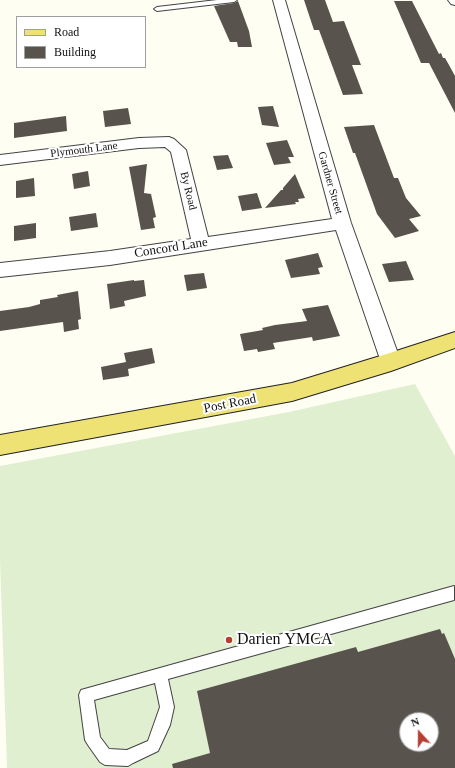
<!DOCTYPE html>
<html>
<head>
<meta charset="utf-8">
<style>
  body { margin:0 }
  #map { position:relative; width:455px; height:768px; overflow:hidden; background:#fefef3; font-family:Georgia,serif }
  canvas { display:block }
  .legend { position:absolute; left:16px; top:16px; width:130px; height:52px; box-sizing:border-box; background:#fff; border:1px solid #9f9f9f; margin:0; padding:5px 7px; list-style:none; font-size:12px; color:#101010 }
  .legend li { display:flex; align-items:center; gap:8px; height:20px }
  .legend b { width:20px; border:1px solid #9f9f9f }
  .north { position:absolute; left:399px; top:712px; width:40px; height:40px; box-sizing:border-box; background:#fff; border:1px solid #9f9f9f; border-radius:50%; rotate:339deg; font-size:11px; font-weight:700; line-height:16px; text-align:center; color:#101010 }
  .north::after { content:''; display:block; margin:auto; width:14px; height:18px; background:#b63f32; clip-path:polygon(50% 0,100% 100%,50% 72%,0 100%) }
</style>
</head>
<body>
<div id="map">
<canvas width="455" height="768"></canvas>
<ul class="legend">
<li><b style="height:5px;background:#eee274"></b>Road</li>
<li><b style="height:11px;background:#58534d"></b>Building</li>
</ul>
<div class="north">N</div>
</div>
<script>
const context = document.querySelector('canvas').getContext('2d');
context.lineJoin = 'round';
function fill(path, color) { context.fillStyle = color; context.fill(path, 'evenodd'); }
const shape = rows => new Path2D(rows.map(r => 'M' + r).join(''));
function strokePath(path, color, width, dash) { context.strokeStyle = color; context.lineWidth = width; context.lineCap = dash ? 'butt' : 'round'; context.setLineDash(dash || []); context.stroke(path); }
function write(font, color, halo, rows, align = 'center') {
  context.font = font + ' Georgia,serif'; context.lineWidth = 4; context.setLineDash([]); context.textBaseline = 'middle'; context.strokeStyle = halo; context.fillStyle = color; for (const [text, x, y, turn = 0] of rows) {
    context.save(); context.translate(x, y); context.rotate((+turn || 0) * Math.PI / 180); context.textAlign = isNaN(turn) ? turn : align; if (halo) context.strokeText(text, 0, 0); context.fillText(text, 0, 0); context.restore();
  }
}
fill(shape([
  [415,384,455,456,455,768,7,768,0,559,0,466,289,412],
  [407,720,431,720,431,744,407,744]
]), '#dfefd0');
fill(shape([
  [304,0,325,0,333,22,344,21,361,65,352,65,363,94,343,95,319,30,314,30],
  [238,1,249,31,252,47,238,47,237,42,230,42,214,6,234,3],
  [394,1,412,1,439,54,441,53,443,58,445,58,449,65,455,76,455,113,429,63,421,63],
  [273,106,279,127,262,125,258,107],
  [128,108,131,124,105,127,103,111],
  [66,116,67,131,14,138,14,123],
  [374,125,394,178,398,178,406,198,421,216,409,219,419,231,395,238,377,214,355,153,353,153,344,127],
  [287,140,294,157,288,157,291,163,274,165,266,143],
  [228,155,233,168,217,170,213,156],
  [147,164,144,193,151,194,156,217,153,218,155,228,141,230,129,167],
  [88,171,90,186,74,189,72,174],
  [295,174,305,198,298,199,299,202,295,202,296,204,265,208,281,190,283,190,283,188],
  [34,178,35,196,16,198,16,181],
  [257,193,262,208,242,211,238,196],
  [96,213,98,227,71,231,69,217],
  [36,223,36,238,14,241,14,226],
  [318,253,323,267,318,268,320,274,291,278,285,260],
  [406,261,414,280,389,282,382,264],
  [204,273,207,288,187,291,184,275],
  [134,280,134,281,144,280,146,296,124,301,125,306,110,309,107,284],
  [78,291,81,319,78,320,79,329,64,332,63,322,0,331,0,311,29,307,40,304,40,300,58,297,57,295],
  [328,305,340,336,313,341,312,337,273,343,275,349,258,352,257,349,244,351,240,334,263,330,262,328,275,325,307,321,302,309],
  [152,348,155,363,128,369,129,376,103,380,101,367,126,362,124,353],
  [440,629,442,634,444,633,455,659,455,768,173,768,172,764,210,753,197,691,356,647,358,652],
  [407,720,431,720,431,744,407,744]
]), '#58534d');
const service = shape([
  [217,0,237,0,234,2,157,11,154,9,157,7,217,0],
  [454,586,454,600,168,679,174,707,170,725,158,751,133,763,128,766,105,765,100,762,88,745,85,740,79,695,81,690,454,586],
  [155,683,160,707,148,741,127,750,109,749,100,737,94,700,155,683]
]);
const minor = shape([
  [273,0,285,0,351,223,401,362,398,368,391,370,384,368,381,362,336,230,110,265,0,277,0,263,110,251,191,239,171,152,165,147,139,148,0,165,0,155,139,138,169,137,174,139,186,150,208,237,332,219,273,0],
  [448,0,455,0,455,5,451,4,448,0]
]);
const primary = shape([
  [455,332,455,348,391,371,292,401,0,455,0,435,292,383,390,353,455,332]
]);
strokePath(service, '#434343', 2);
strokePath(minor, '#434343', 2);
strokePath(primary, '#212121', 2);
fill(service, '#fff');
fill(minor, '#fff');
fill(primary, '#eee274');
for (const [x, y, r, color] of [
  [229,640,4,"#b63f32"]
]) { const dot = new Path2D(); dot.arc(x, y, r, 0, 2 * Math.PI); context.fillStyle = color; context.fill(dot); strokePath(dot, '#fff', 1.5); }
write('11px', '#101010', '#fff', [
  ["Plymouth Lane",84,150,-7],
  ["Gardner Street",330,183,74],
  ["By Road",188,191,76]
]);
write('13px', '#101010', '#fff', [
  ["Concord Lane",171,248,-9],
  ["Post Road",230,404,-11]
]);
write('16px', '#101010', '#fff', [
  ["Darien YMCA",237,640]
], 'left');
</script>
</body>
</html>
